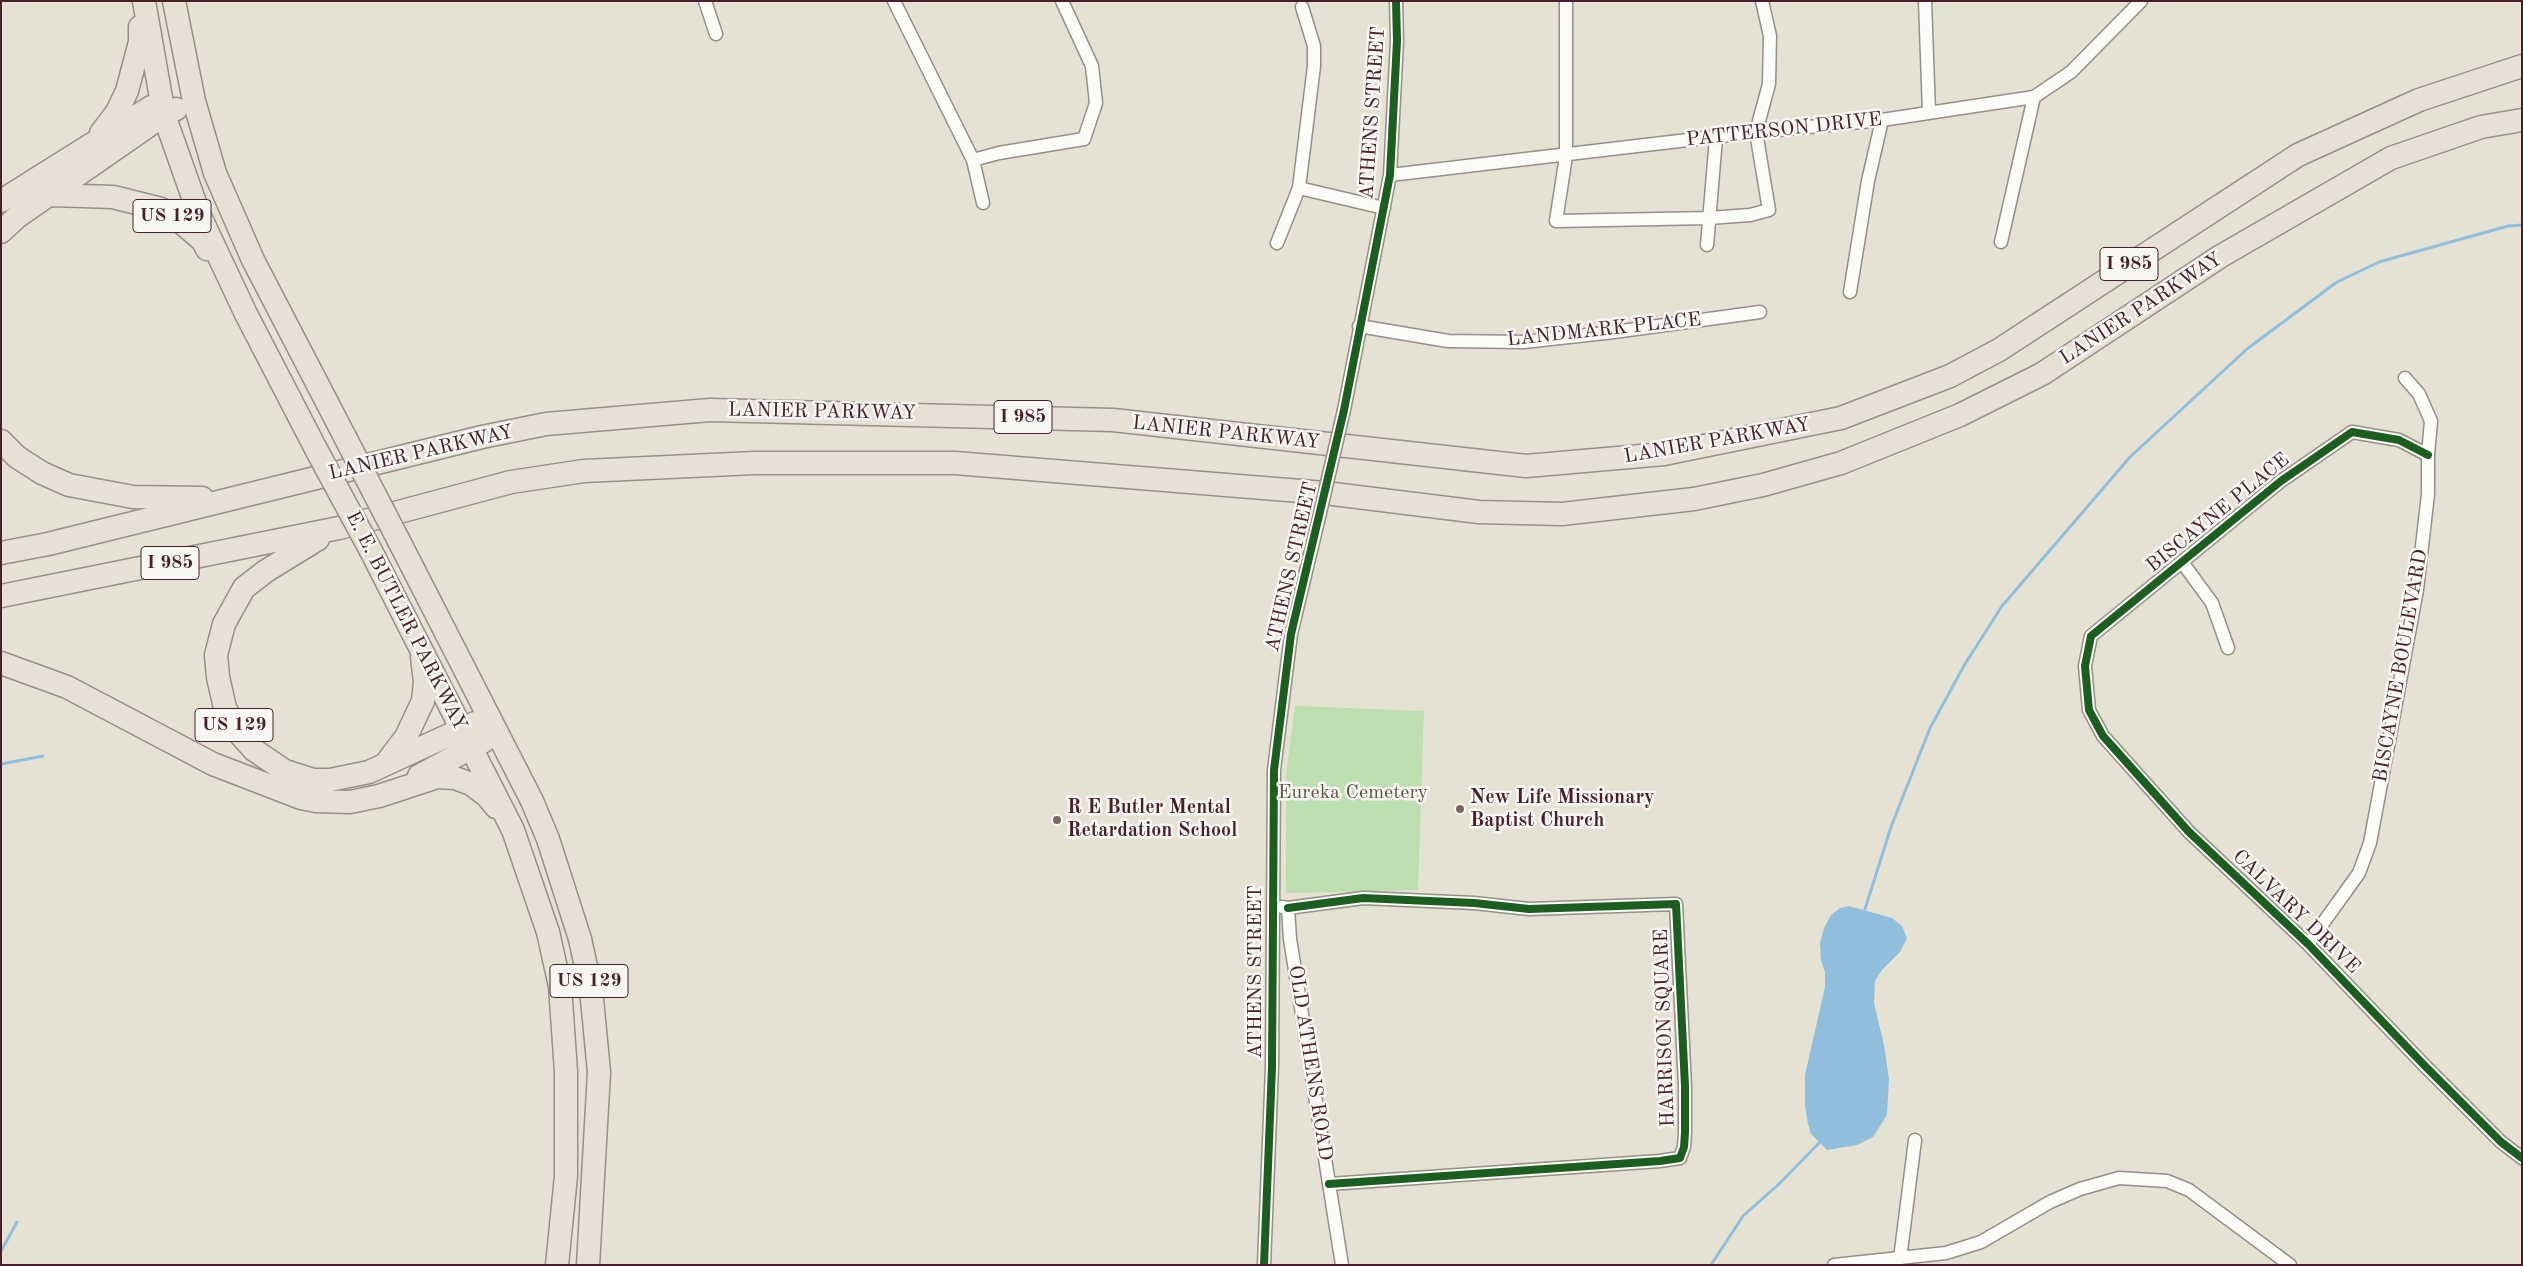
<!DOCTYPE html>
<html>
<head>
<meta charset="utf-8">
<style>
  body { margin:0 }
  #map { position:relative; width:2523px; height:1266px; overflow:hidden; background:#e5e2d3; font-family:"Old Standard TT",serif }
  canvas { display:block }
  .frame { position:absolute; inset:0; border:2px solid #4a1f2b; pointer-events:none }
</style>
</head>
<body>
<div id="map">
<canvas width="2523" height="1266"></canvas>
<div class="frame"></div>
</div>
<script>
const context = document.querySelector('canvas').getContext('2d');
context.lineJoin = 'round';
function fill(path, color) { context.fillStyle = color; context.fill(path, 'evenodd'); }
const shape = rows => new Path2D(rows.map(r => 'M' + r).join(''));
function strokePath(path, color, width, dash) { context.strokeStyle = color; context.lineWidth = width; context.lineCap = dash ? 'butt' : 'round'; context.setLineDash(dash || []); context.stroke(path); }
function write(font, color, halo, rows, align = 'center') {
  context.font = font + ' "Old Standard TT",serif'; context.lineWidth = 5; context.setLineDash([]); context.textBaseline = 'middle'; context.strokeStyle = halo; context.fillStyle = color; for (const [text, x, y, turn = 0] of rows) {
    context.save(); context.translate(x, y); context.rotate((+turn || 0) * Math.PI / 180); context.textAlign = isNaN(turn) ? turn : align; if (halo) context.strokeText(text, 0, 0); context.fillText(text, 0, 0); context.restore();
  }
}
fill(shape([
  [1295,706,1424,711,1418,890,1286,893,1286,776]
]), '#bddeae');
fill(shape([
  [1849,906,1892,918,1902,926,1907,938,1900,952,1882,970,1875,981,1874,1003,1884,1045,1889,1079,1887,1115,1873,1137,1857,1145,1827,1150,1811,1134,1808,1124,1805,1106,1805,1075,1825,987,1825,972,1821,960,1820,943,1824,928,1831,915,1840,908]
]), '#8fbfdc');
strokePath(shape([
  [1,764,43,756],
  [1865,909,1891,827,1930,728,1965,664,2002,606,2130,457,2247,349,2337,282,2379,262,2508,226,2522,225],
  [1,1251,17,1222],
  [1711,1265,1743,1216,1779,1184,1819,1143]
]), '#8fbfdc', 3);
const street = shape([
  [705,1,716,34],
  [894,1,973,160,983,203],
  [1566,1,1566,156,1556,221,1709,218,1750,215,1769,210,1756,132,1769,84,1770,36,1762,1],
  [1925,1,1929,112],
  [973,160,999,153,1084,139,1096,103,1092,66,1062,1],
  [1390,175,1756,132,1882,120,2034,97,2071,72,2141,1],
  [1299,188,1384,208],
  [2001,242,2034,97],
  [1277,243,1299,188,1314,66,1314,46,1302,7],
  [1707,245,1716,138],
  [1850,292,1868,181,1882,120],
  [1359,326,1448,341,1524,342,1614,332,1760,312],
  [1344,410,1390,175,1397,41,1396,1],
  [2428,455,2399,440,2352,432,2281,481,2091,636,2085,666,2089,710,2103,736,2189,832,2308,944,2425,1066,2501,1142,2522,1158],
  [2182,562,2212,603,2228,648],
  [1282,907,1288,908,1290,939,1342,1265],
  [1288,908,1363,898,1474,903,1529,909,1676,904,1685,1086,1685,1133,1684,1147,1680,1158,1660,1161,1329,1184],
  [2308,944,2359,873,2370,843,2417,590,2428,494,2428,455,2431,421,2419,394,2405,378],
  [1900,1259,1915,1140],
  [1264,1265,1272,1067,1274,770,1291,634,1319,517],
  [1834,1265,1946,1253,1981,1242,2050,1202,2080,1189,2119,1178,2167,1181,2189,1190,2290,1265]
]);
const highway = shape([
  [144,1,164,115,199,214,246,314,317,451],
  [174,1,194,101,215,173,253,260,345,437],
  [101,133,117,112,127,91,140,42,140,27],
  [51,195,113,197,161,209,182,223,203,241,207,249],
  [1,201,151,107],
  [1,232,17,217,164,115,176,109],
  [1,441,17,457,42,473,69,485,133,497,202,498],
  [318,539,266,571,244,588,224,624,216,655,218,677,225,708,237,731,254,750,285,771,313,780,330,780,369,772,475,723],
  [399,541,532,801,548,839,580,939,591,989,599,1072,588,1265],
  [371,551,513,830,548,932,560,986,566,1072,566,1176,557,1265],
  [1,553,48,544,482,437,546,424,710,410,1113,420,1526,466,1664,454,1841,418,1950,376,1999,350,2298,155,2419,100,2522,66],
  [1,596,339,528,511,482,584,471,754,463,955,463,1325,493,1479,512,1562,514,1694,499,1763,485,1841,463,1960,415,2042,374,2221,256,2391,158,2481,127,2522,120],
  [1,663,67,687,213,764,301,798,316,801,350,802,379,796,437,777,455,778,471,784,487,796,496,807],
  [387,762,406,737,423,701,425,682,422,657],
  [419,776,484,741]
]);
strokePath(street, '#968e88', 15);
strokePath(highway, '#968e88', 25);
strokePath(street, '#fbfbf8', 12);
strokePath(highway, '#e7e1d5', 22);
const streetBridge = shape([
  [1319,517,1344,410]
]);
const highwayBridge = shape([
  [345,437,399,541],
  [317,451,371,551]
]);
strokePath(streetBridge, '#968e88', 15, []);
strokePath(highwayBridge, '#968e88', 25, []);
strokePath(streetBridge, '#fbfbf8', 12);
strokePath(highwayBridge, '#e7e1d5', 22);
strokePath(shape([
  [2428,455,2399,440,2352,432,2281,481,2091,636,2085,666,2089,710,2103,736,2189,832,2308,944,2425,1066,2501,1142,2522,1158],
  [1288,908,1363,898,1474,903,1529,909,1676,904,1685,1086,1685,1133,1684,1147,1680,1158,1660,1161,1329,1184],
  [1264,1265,1272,1067,1274,770,1291,634,1344,410,1390,175,1397,41,1396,1]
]), '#1b5e20', 8);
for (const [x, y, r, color] of [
  [1460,809,5,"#806366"],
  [1057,820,5,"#806366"]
]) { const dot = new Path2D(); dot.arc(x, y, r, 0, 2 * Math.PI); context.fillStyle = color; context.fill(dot); strokePath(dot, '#f6f6f2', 2); }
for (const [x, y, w] of [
  [172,216,78],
  [2129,264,58],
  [1023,417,58],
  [170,563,58],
  [234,725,78],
  [589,981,78]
]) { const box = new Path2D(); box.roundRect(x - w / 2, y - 16.5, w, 33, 4); context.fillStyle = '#f6f6f2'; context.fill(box); strokePath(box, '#4a1f2b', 1); }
write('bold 19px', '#4a1f2b', null, [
  ["US 129",172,216],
  ["I 985",2129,264],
  ["I 985",1023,417],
  ["I 985",170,563],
  ["US 129",234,725],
  ["US 129",589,981]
]);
write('20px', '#4a1f2b', '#f6f6f2', [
  ["ATHENS STREET",1373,113,-86],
  ["PATTERSON DRIVE",1784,130,-6],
  ["LANIER PARKWAY",2141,309,-33],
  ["LANDMARK PLACE",1604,330,-6],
  ["LANIER PARKWAY",822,412,1],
  ["LANIER PARKWAY",1226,433,6],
  ["LANIER PARKWAY",1717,441,-10],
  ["LANIER PARKWAY",421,453,-13],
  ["BISCAYNE PLACE",2218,513,-39],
  ["ATHENS STREET",1292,567,-77],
  ["E. E. BUTLER PARKWAY",406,621,63],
  ["BISCAYNE BOULEVARD",2401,666,-80],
  ["CALVARY DRIVE",2296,912,44],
  ["ATHENS STREET",1256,972,-90],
  ["HARRISON SQUARE",1665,1028,-92],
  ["OLD ATHENS ROAD",1310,1063,81]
]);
write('20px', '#5e4e44', '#f6f6f2', [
  ["Eureka Cemetery",1353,793]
]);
write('bold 20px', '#4a1f2b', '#f6f6f2', [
  ["New Life Missionary",1470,798],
  ["Baptist Church",1470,821],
  ["R E Butler Mental",1067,808],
  ["Retardation School",1067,831]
], 'left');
</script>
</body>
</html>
